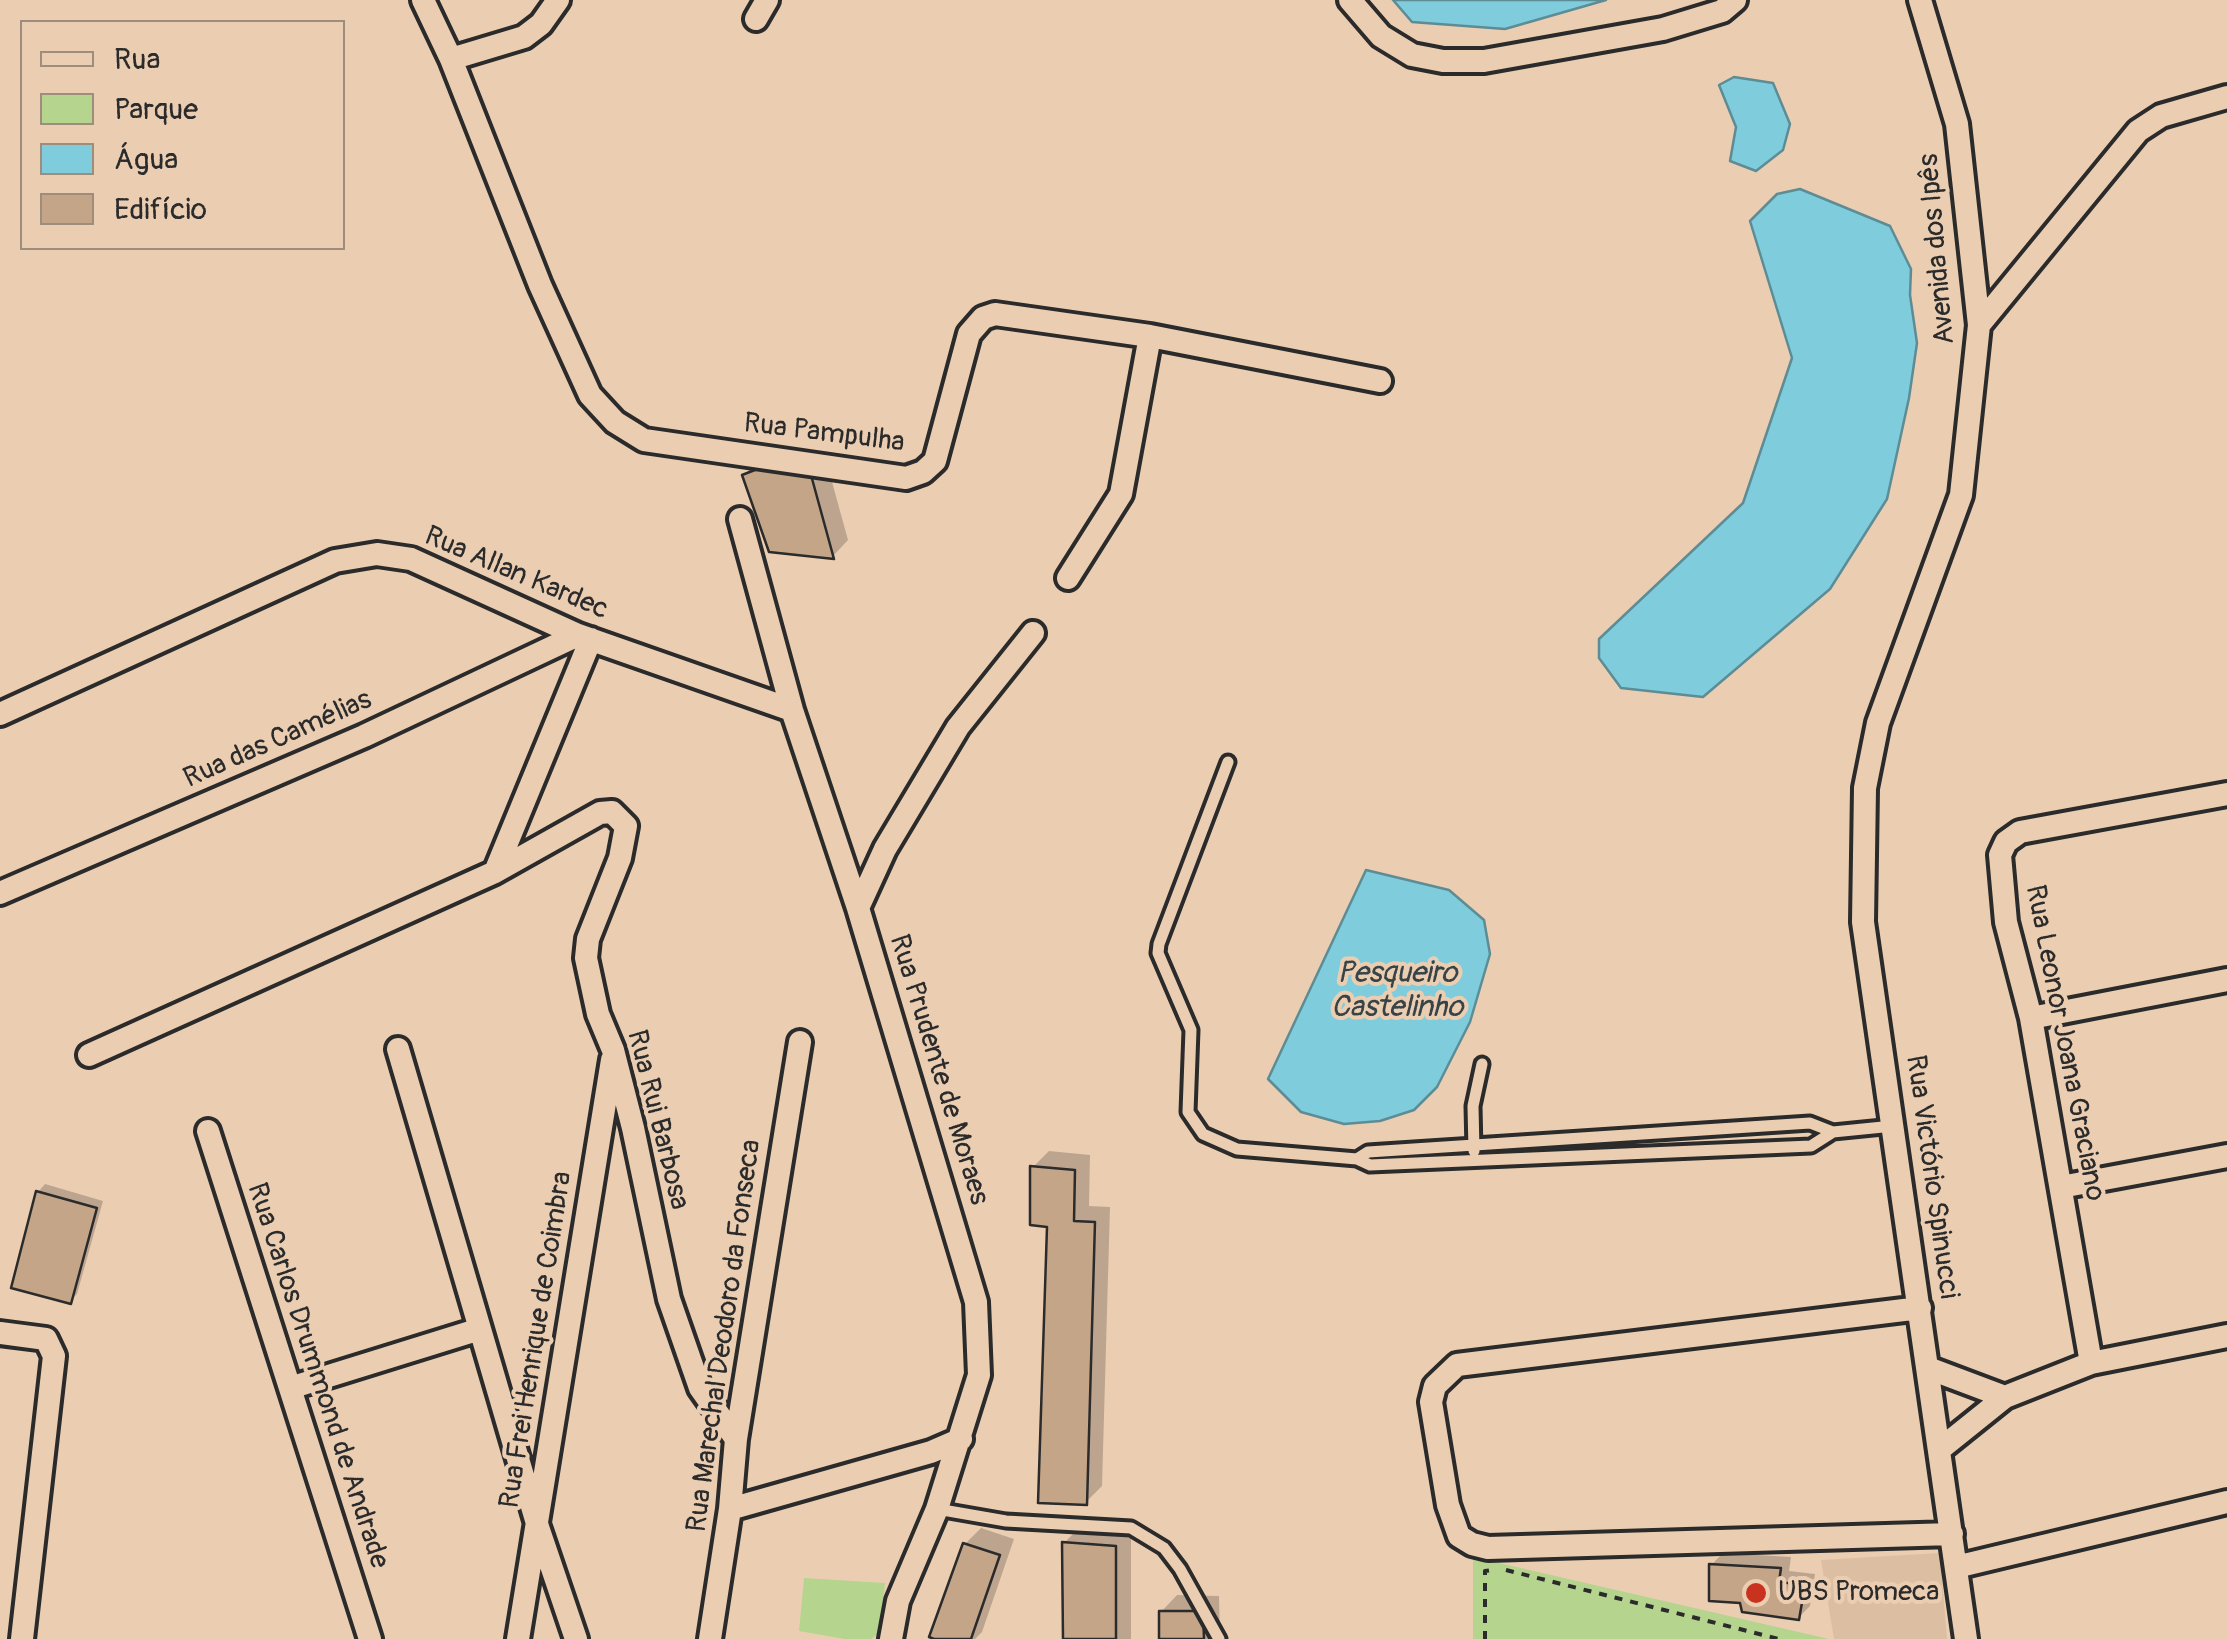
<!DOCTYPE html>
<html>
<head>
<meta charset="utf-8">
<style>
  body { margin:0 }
  #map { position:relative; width:2227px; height:1639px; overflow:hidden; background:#ebceb2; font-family:Pangolin,sans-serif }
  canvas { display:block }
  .legend { position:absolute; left:20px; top:20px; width:325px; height:230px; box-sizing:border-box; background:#ebceb2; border:2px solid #9e8d7c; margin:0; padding:12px 18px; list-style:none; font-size:30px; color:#2b2b2b }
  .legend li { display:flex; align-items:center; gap:20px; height:50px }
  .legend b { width:50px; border:2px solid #9e8d7c }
</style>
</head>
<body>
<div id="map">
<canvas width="2227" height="1639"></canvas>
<ul class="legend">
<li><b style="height:12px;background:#ebceb2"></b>Rua</li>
<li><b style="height:28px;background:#b5d48e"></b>Parque</li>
<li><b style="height:28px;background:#7eccdc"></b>Água</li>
<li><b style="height:28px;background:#c5a588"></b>Edifício</li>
</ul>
</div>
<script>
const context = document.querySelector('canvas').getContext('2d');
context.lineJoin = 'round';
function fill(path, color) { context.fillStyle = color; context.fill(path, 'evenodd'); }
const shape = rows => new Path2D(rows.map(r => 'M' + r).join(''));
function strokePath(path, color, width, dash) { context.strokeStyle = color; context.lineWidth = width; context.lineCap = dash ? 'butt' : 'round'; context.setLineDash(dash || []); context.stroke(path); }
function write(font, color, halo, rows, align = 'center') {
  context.font = font + ' Pangolin,sans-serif'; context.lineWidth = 8; context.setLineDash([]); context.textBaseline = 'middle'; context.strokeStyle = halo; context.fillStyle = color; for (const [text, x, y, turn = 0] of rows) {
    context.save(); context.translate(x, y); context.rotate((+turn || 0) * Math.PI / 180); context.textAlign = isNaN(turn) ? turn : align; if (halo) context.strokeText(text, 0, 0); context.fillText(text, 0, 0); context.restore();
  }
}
fill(shape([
  [1940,1553,1947,1639,1834,1639,1821,1560]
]), '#dcbfa3');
fill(shape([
  [1473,1557,1829,1639,1473,1639],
  [804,1578,885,1583,880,1632,871,1639,845,1639,799,1631]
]), '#b5d48e');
const water = shape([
  [1393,0,1606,0,1505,29,1412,22,1393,0],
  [1734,77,1773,83,1790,124,1783,150,1756,171,1730,161,1736,127,1719,85,1734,77],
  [1800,189,1890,226,1911,269,1910,295,1917,343,1909,398,1887,499,1830,589,1703,697,1621,688,1599,658,1599,639,1743,503,1792,358,1750,221,1777,194,1800,189],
  [1366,870,1449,890,1484,920,1490,954,1470,1022,1437,1087,1414,1110,1380,1121,1344,1124,1301,1112,1268,1079,1366,870]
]);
fill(water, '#7eccdc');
strokePath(water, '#5d8c95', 2.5);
fill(shape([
  [761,459,826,460,848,540,833,556,744,475],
  [1049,1151,1090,1155,1089,1206,1110,1207,1102,1486,1086,1502,1049,1225,1033,1167],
  [45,1184,103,1201,77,1294,70,1301,38,1192],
  [1080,1527,1131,1531,1131,1639,1065,1639,1064,1543],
  [981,1528,1014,1539,982,1632,975,1639,941,1639,965,1544],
  [1723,1553,1791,1557,1789,1571,1815,1574,1810,1606,1798,1618,1742,1601,1711,1565],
  [1177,1595,1219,1596,1220,1639,1161,1639,1161,1612]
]), '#0003');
const building = shape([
  [760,468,811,475,834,559,769,552,742,475,760,468],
  [1030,1166,1075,1170,1074,1221,1095,1222,1087,1505,1038,1503,1047,1227,1030,1225,1030,1166],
  [36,1191,97,1208,71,1304,11,1288,36,1191],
  [1062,1542,1116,1546,1116,1639,1063,1639,1062,1542],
  [963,1543,1000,1555,971,1639,934,1639,929,1637,963,1543],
  [1709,1564,1781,1568,1779,1582,1805,1585,1799,1620,1742,1612,1740,1603,1709,1601,1709,1564],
  [1159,1611,1203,1611,1204,1639,1159,1639,1159,1611]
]);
fill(building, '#c5a588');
strokePath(building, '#2b2b2b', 2.5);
const service = shape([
  [1228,762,1159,944,1158,953,1191,1030,1188,1112,1203,1134,1237,1149,1357,1159,1370,1165,1811,1146,1833,1132,1893,1126],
  [1474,1151,1473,1106,1482,1064],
  [1357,1159,1368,1152,1810,1123,1833,1132],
  [937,1509,1006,1521,1131,1528,1164,1548,1180,1569,1219,1639]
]);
const minor = shape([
  [423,0,451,59,540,285,590,395,615,422,644,440,906,478,923,472,935,461,969,334,983,318,995,314,1150,336,1380,381],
  [1350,0,1381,36,1412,55,1443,61,1484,61,1663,29,1722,11,1735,0],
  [1920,0,1957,124,1979,325,1961,495,1878,723,1865,788,1863,922,1966,1639],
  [756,19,767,0],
  [451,59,524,37,541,24,558,0],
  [1979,325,2138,131,2161,116,2227,97],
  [740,519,792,710,858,908,976,1302,979,1375,937,1509,898,1601,891,1639],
  [1068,578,1121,494,1150,336],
  [0,714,335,561,377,554,411,559,578,635,792,710],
  [495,872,591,639],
  [0,893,364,736,578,635],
  [858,908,885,849,958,727,1033,633],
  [2031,1018,2227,980],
  [398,1049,538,1527,576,1639],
  [89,1055,495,872,600,813,612,812,626,826,620,858,588,939,586,958,598,1014,613,1050,633,1128,669,1299,700,1388,736,1439],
  [208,1131,370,1639],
  [2061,1187,2227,1156],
  [1920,1308,1457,1365,1435,1386,1431,1402,1448,1505,1459,1536,1472,1544,1488,1548,1952,1534],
  [0,1333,46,1339,54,1356,22,1639],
  [2091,1363,2031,1018,2006,922,2000,855,2006,842,2020,832,2227,794],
  [1928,1368,2005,1397],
  [290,1388,480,1329],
  [1939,1450,2005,1397,2091,1363,2227,1336],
  [730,1509,931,1452,961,1439],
  [1956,1567,2227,1502],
  [518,1639,612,1060],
  [710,1639,730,1509,736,1439,800,1042]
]);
strokePath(service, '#2b2b2b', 19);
strokePath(minor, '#2b2b2b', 30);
strokePath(shape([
  [1506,1570,1779,1639],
  [1485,1639,1485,1571,1492,1570]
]), '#2b2b2b', 4, [8, 8]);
strokePath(service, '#ebceb2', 11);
strokePath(minor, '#ebceb2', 22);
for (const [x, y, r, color] of [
  [1756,1593,12,"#c8321e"]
]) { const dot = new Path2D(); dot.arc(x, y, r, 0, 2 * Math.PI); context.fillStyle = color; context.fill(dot); strokePath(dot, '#ebceb2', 4); }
write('28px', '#2b2b2b', '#ebceb2', [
  ["Avenida dos Ipês",1938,249,-95],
  ["Rua Pampulha",824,434,7],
  ["Rua Allan Kardec",516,574,23],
  ["Rua das Camélias",278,740,-24],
  ["Rua Leonor Joana Graciano",2064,1043,79],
  ["Rua Prudente de Moraes",938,1070,73],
  ["Rua Rui Barbosa",657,1120,76],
  ["Rua Victório Spinucci",1931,1177,82],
  ["Rua Marechal Deodoro da Fonseca",725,1336,-82],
  ["Rua Frei Henrique de Coimbra",537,1340,-81],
  ["Rua Carlos Drummond de Andrade",317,1376,72]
]);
write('28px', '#2b2b2b', '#ebceb2', [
  ["UBS Promeca",1778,1593]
], 'left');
write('italic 30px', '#374346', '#ebceb2', [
  ["Pesqueiro",1397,974],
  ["Castelinho",1397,1008]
]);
</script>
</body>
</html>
